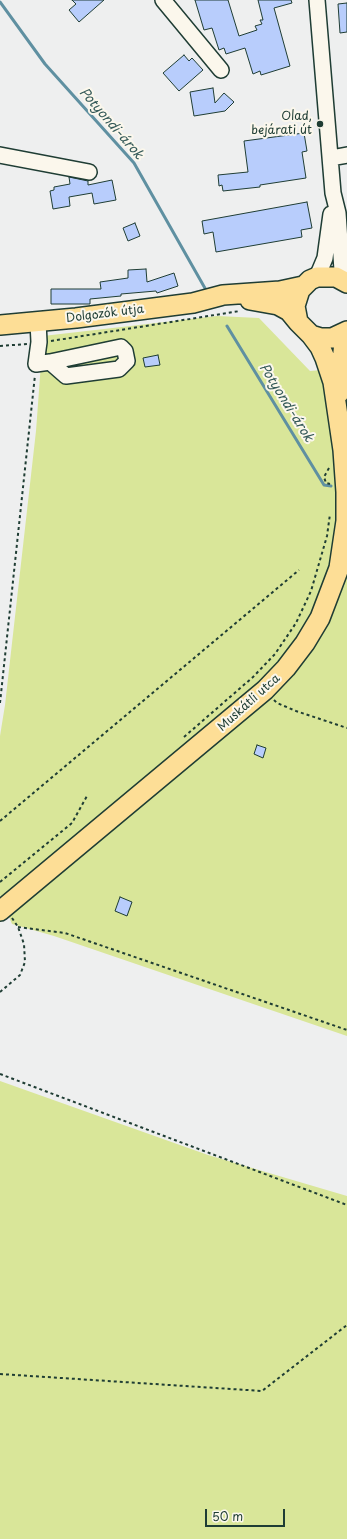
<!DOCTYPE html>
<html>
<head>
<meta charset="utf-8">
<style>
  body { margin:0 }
  #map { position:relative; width:347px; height:1539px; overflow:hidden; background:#eeefef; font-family:"Playpen Sans",sans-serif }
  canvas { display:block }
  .scale { position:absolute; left:205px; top:1509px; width:80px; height:18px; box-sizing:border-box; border:2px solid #1f3d34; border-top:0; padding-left:5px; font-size:12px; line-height:14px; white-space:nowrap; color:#1f3d34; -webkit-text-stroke:3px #fbf7ec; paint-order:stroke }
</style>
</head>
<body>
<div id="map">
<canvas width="347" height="1539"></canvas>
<div class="scale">50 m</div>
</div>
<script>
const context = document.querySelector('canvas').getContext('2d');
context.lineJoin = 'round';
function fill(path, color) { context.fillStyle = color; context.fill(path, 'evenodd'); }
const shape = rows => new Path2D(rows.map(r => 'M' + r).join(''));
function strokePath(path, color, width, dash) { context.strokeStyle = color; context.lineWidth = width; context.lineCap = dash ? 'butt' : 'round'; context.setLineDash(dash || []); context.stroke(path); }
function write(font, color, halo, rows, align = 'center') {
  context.font = font + ' "Playpen Sans",sans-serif'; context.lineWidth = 4; context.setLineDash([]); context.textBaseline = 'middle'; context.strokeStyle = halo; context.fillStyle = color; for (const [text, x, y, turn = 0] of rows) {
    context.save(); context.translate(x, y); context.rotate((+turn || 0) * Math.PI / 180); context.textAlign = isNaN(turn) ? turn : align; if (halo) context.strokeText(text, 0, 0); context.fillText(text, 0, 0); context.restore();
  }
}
fill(shape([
  [217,316,259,318,310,371,347,368,347,1036,54,936,12,924,0,895,0,736,5,705,36,431,43,336],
  [0,1081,208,1155,347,1196,347,1539,0,1539]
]), '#d9e699');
strokePath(shape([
  [0,2,45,64,134,163,206,290],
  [227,326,324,485,331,486]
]), '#5f90a1', 3);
const building = shape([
  [72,0,104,0,79,22,69,10,76,4,72,0],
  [195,0,228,0,239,36,257,30,255,26,262,24,260,20,263,20,258,0,291,0,292,3,274,8,290,66,261,75,260,71,253,74,245,48,226,54,224,48,219,50,212,28,204,30,195,0],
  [347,3,347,32,340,33,338,4,347,3],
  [184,55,189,61,192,58,203,70,179,91,163,73,184,55],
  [213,88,215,103,224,93,234,102,225,111,194,116,190,92,213,88],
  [304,133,307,151,302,152,306,178,260,185,260,187,223,191,222,185,219,186,218,175,248,172,244,141,304,133],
  [69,177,88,181,88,185,112,180,116,200,94,204,92,193,69,197,70,206,53,209,50,191,54,190,54,187,70,184,69,177],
  [307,202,312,228,301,230,302,237,216,252,213,232,204,234,202,221,307,202],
  [135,223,140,236,128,241,123,228,135,223],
  [146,269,147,282,174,273,178,286,157,293,156,291,121,294,121,296,90,299,90,304,51,304,51,289,101,289,100,282,128,278,128,270,146,269],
  [158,355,160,365,145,367,143,358,158,355],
  [257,745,266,748,263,758,254,754,257,745],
  [120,897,132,902,127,916,115,911,120,897]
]);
fill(building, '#b8cdfc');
strokePath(building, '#1f3d34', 1);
const minor = shape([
  [163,0,221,70],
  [317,0,333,193,338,213,342,270,346,283],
  [0,155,89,172],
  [331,158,347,155],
  [317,277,325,258,331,214],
  [38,322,39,342,36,364,50,362,66,376,119,369,127,361,125,351,121,347,50,362]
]);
const major = shape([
  [347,283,336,277,317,277,310,280,300,290,295,306,298,322,311,335,321,338,332,338,347,331],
  [250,300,278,305,289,311,298,322],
  [0,325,76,318,193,303,223,295,280,291,303,286],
  [339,393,344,342,347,335],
  [0,911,265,690,286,668,305,643,320,618,339,568,346,521,346,492,343,450,333,382,325,358,320,347,311,335]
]);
strokePath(minor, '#1f3d34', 18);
strokePath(major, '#1f3d34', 22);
strokePath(shape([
  [51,341,240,311],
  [0,346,27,344],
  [329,468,324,477,326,483,330,484],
  [274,700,277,703,296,711,347,728],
  [0,703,35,375],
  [184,737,253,677,275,654,296,623,311,591,327,536,330,514],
  [0,821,299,570],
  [0,882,72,823,87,796],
  [18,927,65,933,347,1030],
  [0,992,20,975,25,962,24,944,18,927,12,918],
  [0,1074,347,1205],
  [0,1374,262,1391,347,1325]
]), '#1f3d34', 2, [3, 3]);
strokePath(minor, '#fbf7ec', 15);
strokePath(major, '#fdde96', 19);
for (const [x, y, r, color] of [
  [320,124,4,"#1f3d34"]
]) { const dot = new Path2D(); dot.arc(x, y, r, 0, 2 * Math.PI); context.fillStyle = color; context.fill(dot); strokePath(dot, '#fbf7ec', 1.5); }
write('12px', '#1f3d34', '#fbf7ec', [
  ["Olad,",312,117],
  ["bejárati út",312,131]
], 'right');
write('12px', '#1f3d34', '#fbf7ec', [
  ["Dolgozók útja",105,314,-7],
  ["Muskátli utca",249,703,-42]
]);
write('italic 13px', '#345958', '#fbf7ec', [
  ["Potyondi-árok",111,124,49],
  ["Potyondi-árok",286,403,58]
]);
</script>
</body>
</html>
